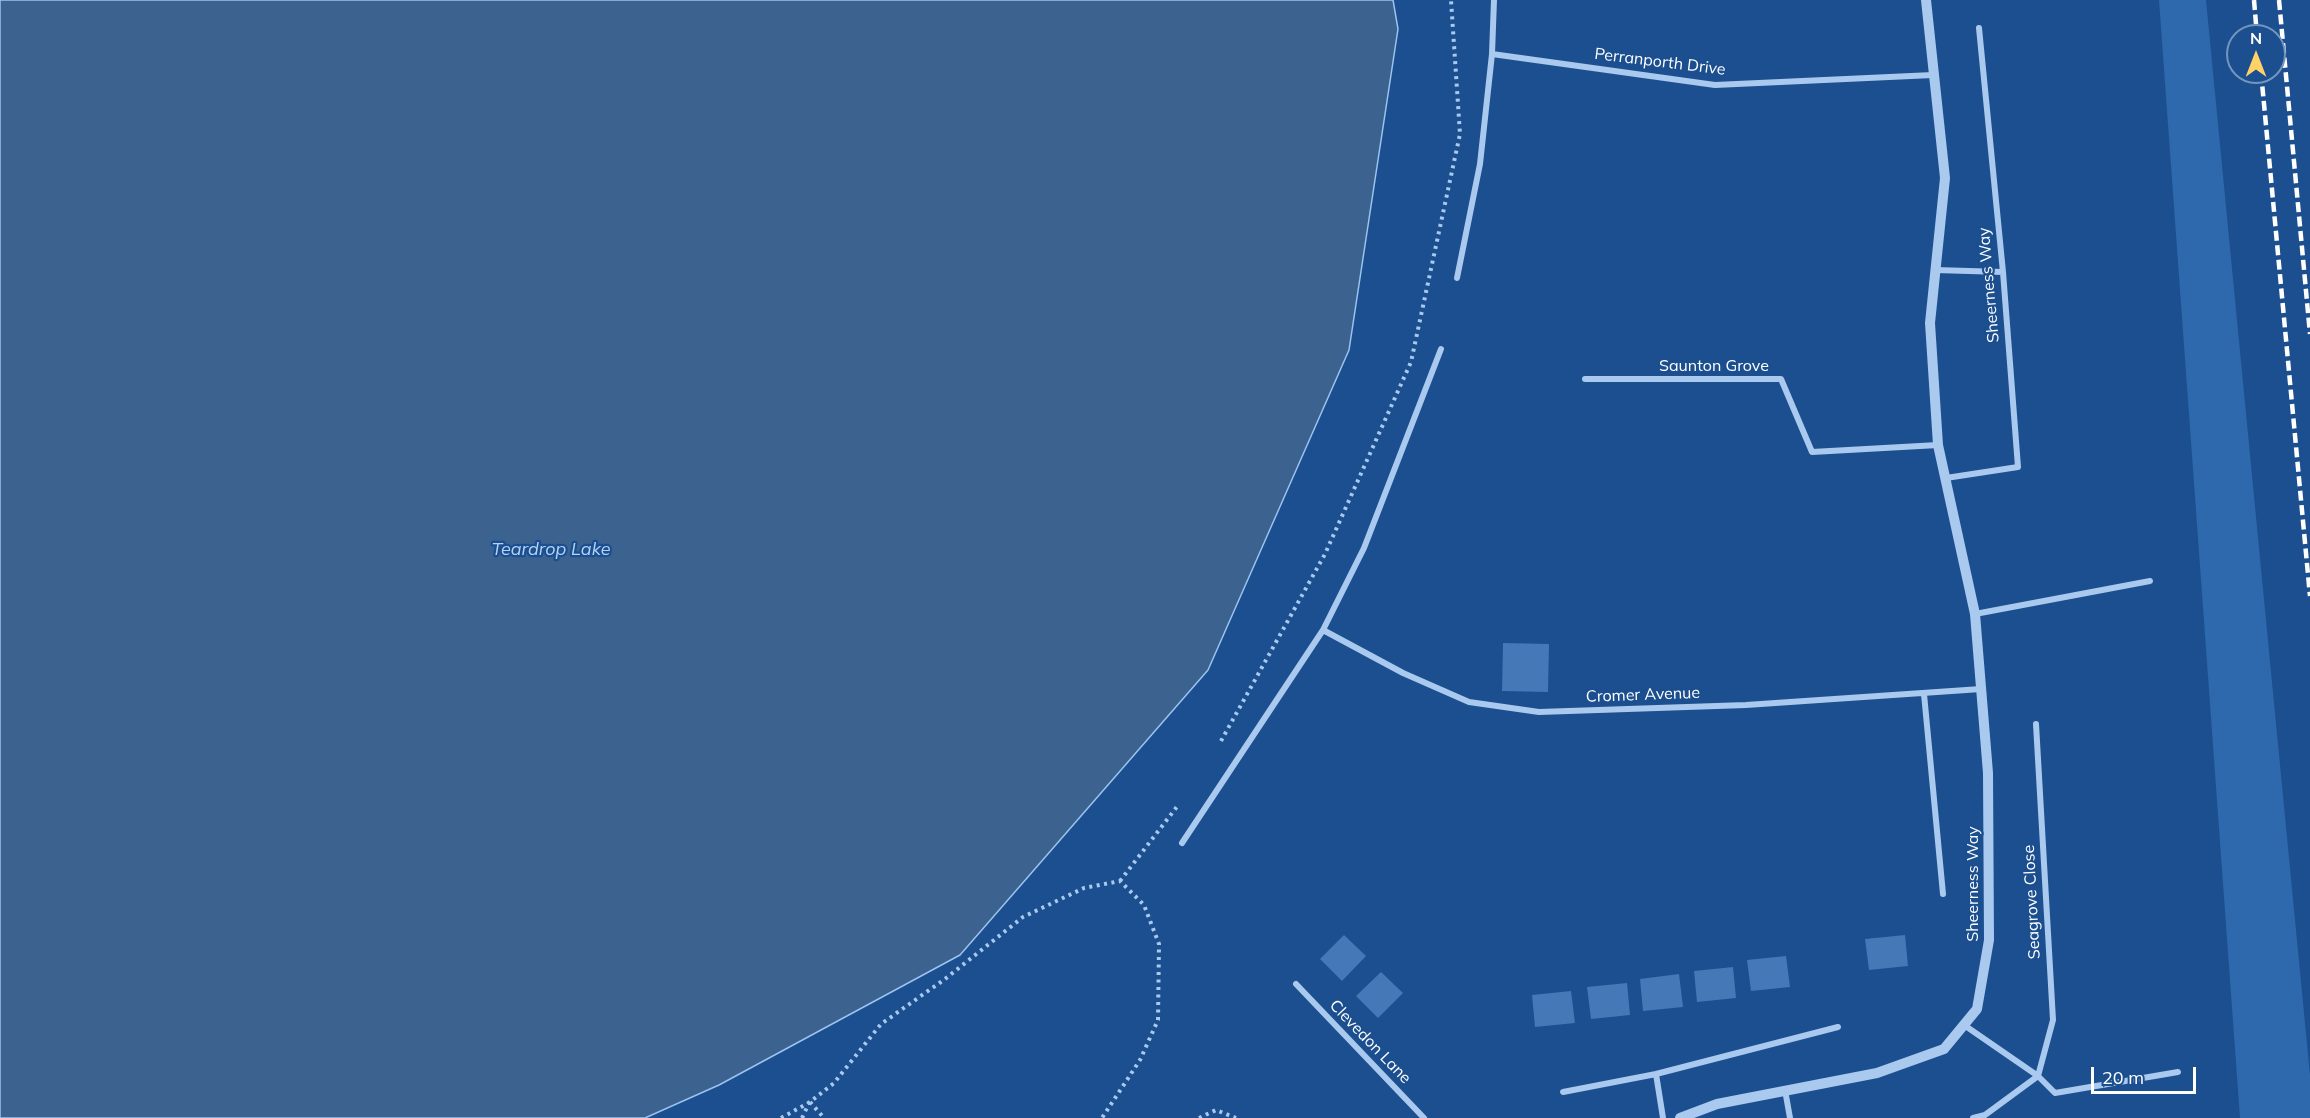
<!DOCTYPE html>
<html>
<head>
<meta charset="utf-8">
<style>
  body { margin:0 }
  #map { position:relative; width:2310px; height:1118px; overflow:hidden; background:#1b4f8f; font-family:Mulish,sans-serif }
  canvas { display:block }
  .north { position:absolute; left:2226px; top:24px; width:60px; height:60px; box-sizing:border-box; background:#1b4f8f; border:2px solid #7695bc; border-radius:50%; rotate:0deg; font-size:16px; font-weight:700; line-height:24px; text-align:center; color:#fff }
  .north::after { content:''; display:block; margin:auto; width:21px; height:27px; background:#ffd166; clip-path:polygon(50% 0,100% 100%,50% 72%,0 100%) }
  .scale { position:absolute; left:2091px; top:1067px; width:105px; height:27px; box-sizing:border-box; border:3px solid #fff; border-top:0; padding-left:8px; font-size:18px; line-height:21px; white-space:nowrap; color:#fff; -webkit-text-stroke:4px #1b4f8f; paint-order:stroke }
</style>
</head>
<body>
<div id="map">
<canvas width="2310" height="1118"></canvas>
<div class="north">N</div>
<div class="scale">20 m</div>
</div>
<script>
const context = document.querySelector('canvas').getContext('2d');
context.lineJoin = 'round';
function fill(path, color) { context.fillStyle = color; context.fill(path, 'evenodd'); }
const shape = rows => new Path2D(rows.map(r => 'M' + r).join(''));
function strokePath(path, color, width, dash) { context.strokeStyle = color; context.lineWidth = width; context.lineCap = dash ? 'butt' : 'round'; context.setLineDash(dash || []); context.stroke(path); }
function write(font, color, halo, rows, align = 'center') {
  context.font = font + ' Mulish,sans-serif'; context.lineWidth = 4.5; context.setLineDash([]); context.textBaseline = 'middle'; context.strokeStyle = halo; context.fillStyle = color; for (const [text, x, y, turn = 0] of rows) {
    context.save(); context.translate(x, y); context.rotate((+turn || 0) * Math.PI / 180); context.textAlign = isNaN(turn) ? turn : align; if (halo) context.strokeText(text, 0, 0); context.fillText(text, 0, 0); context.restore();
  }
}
fill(shape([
  [2159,0,2206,0,2310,1075,2310,1118,2240,1118]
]), '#2e69ad');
const water = shape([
  [0,0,1393,0,1398,29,1349,350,1208,670,960,955,719,1085,645,1118,0,1118,0,0]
]);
fill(water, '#3c6290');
strokePath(water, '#9cc4f0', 1.5);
fill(shape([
  [1503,643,1549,644,1548,692,1502,691],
  [1344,935,1366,956,1342,981,1320,959],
  [1905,935,1908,966,1869,970,1865,939],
  [1786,956,1790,987,1751,991,1747,960],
  [1733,967,1736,998,1697,1002,1694,971],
  [1381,972,1403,993,1378,1018,1356,996],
  [1679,974,1683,1007,1643,1011,1640,979],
  [1627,983,1630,1015,1591,1019,1587,987],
  [1571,991,1575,1023,1535,1027,1532,995]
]), '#4478b7');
strokePath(shape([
  [1221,741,1325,554,1411,362,1460,134,1451,0],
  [1120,881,1179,804],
  [810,1102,824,1118],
  [781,1118,810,1102,834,1083,881,1024,945,979,1023,917,1084,888,1120,881,1144,905,1159,944,1158,1020,1140,1060,1102,1118],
  [802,1118,809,1103],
  [1199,1118,1216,1110,1236,1118]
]), '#a9c9ee', 4, [3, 4.5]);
strokePath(shape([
  [1492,54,1494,0],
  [1935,270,2003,272],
  [1457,278,1480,164,1492,54,1715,85,1933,75],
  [1585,379,1781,379,1812,452,1938,445],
  [1946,478,2018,467,2003,272,1979,28],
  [1975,614,2150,581],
  [1323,630,1364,548,1441,349],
  [1924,694,1943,894],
  [1182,843,1323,630,1403,673,1469,702,1539,712,1746,705,1981,689],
  [1296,984,1424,1118],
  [1964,1025,2038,1076,2055,1093,2178,1072],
  [1656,1074,1838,1027],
  [1785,1090,1790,1118],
  [1563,1092,1656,1074,1663,1118],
  [1973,1118,1985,1115,2038,1076,2053,1020,2036,724]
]), '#a9c9ee', 6);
strokePath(shape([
  [1680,1118,1717,1104,1877,1073,1944,1049,1977,1009,1989,940,1988,773,1975,614,1938,445,1930,323,1945,178,1926,0]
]), '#a9c9ee', 10);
strokePath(shape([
  [2254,0,2257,36],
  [2279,0,2310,334],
  [2261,72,2310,596]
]), '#fff', 4.5, [10, 4.5]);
write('16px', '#fff', '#1b4f8f', [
  ["Perranporth Drive",1660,62,7],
  ["Sheerness Way",1989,285,-95],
  ["Saunton Grove",1714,366],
  ["Cromer Avenue",1643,695,-2],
  ["Sheerness Way",1973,884,-90],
  ["Seagrove Close",2032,902,-93],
  ["Clevedon Lane",1370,1042,46]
]);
write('italic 18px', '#b5d3f5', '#1b4f8f', [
  ["Teardrop Lake",551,550]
]);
</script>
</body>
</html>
